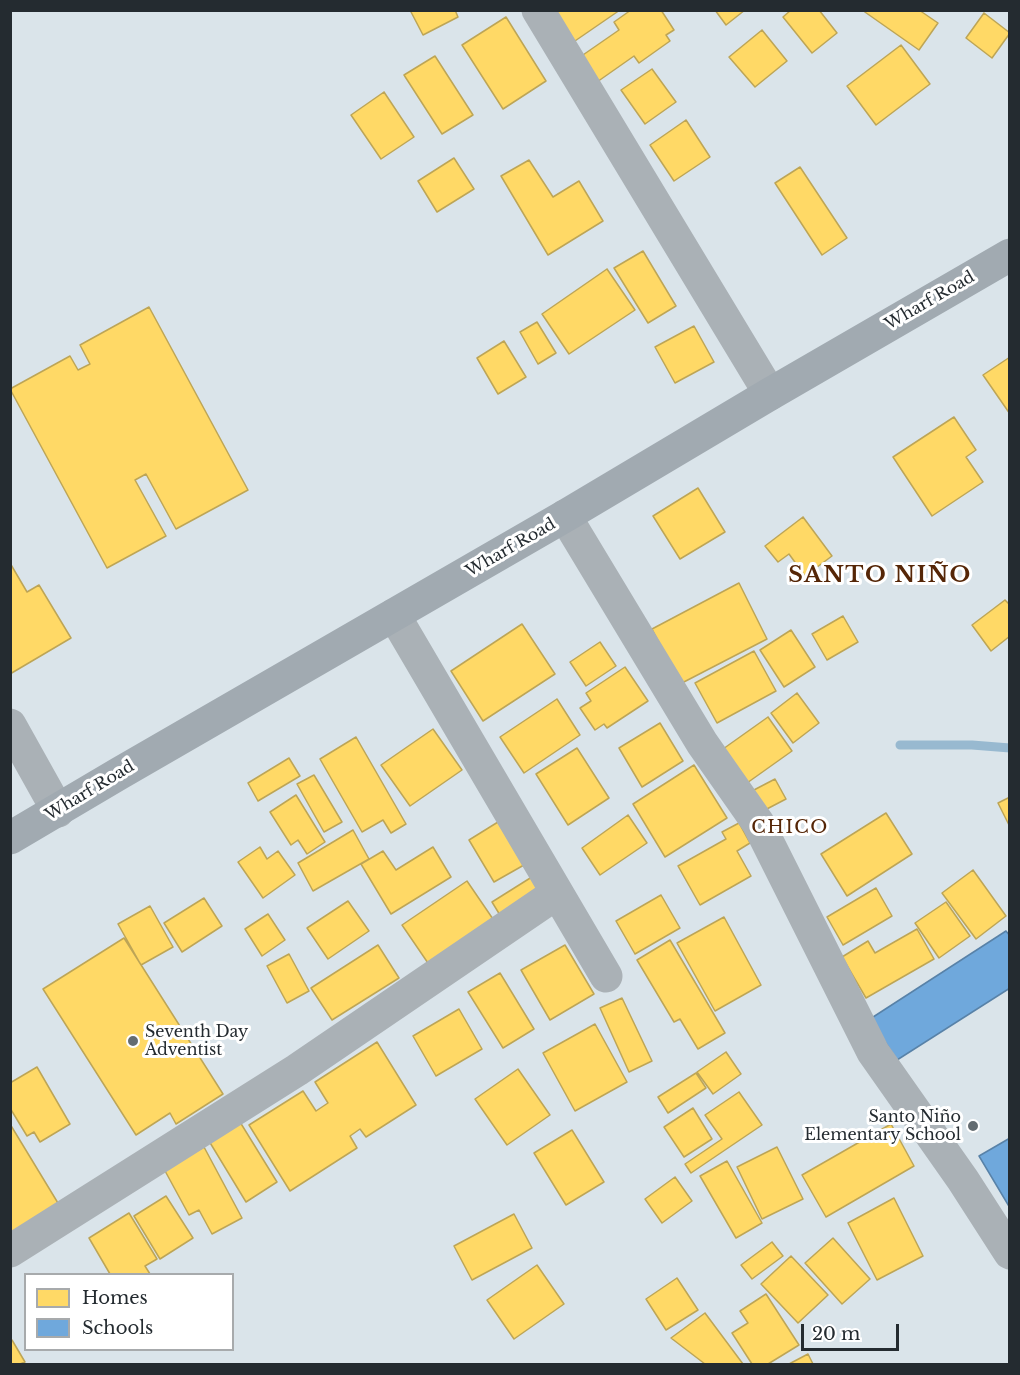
<!DOCTYPE html>
<html>
<head>
<meta charset="utf-8">
<style>
  body { margin:0 }
  #map { position:relative; width:1020px; height:1375px; overflow:hidden; background:#dae4ea; font-family:"Libre Baskerville",serif }
  canvas { display:block }
  .frame { position:absolute; inset:0; border:12px solid #242b30; pointer-events:none }
  .legend { position:absolute; left:24px; top:1273px; width:210px; height:78px; box-sizing:border-box; background:#fff; border:2px solid #a7aaac; margin:0; padding:8px 10px; list-style:none; font-size:18px; color:#242b30 }
  .legend li { display:flex; align-items:center; gap:12px; height:30px }
  .legend b { width:30px; border:2px solid #a7aaac }
  .scale { position:absolute; left:801px; top:1324px; width:98px; height:27px; box-sizing:border-box; border:3px solid #242b30; border-top:0; padding-left:8px; font-size:18px; line-height:21px; white-space:nowrap; color:#242b30; -webkit-text-stroke:4px #fff; paint-order:stroke }
</style>
</head>
<body>
<div id="map">
<canvas width="1020" height="1375"></canvas>
<div class="frame"></div>
<ul class="legend">
<li><b style="height:16px;background:#ffd966"></b>Homes</li>
<li><b style="height:16px;background:#6fa8dc"></b>Schools</li>
</ul>
<div class="scale">20 m</div>
</div>
<script>
const context = document.querySelector('canvas').getContext('2d');
context.lineJoin = 'round';
function fill(path, color) { context.fillStyle = color; context.fill(path, 'evenodd'); }
const shape = rows => new Path2D(rows.map(r => 'M' + r).join(''));
function strokePath(path, color, width, dash) { context.strokeStyle = color; context.lineWidth = width; context.lineCap = dash ? 'butt' : 'round'; context.setLineDash(dash || []); context.stroke(path); }
function write(font, color, halo, rows, align = 'center') {
  context.font = font + ' "Libre Baskerville",serif'; context.lineWidth = 6; context.setLineDash([]); context.textBaseline = 'middle'; context.strokeStyle = halo; context.fillStyle = color; for (const [text, x, y, turn = 0] of rows) {
    context.save(); context.translate(x, y); context.rotate((+turn || 0) * Math.PI / 180); context.textAlign = isNaN(turn) ? turn : align; if (halo) context.strokeText(text, 0, 0); context.fillText(text, 0, 0); context.restore();
  }
}
const homes = shape([
  [410,10,455,10,458,17,423,35,410,10],
  [551,10,620,10,572,43,551,10],
  [631,10,661,10,674,30,666,35,670,41,639,63,634,56,597,82,580,57,619,30,614,22,631,10],
  [715,10,745,10,726,25,715,10],
  [791,10,819,10,837,33,812,53,783,17,791,10],
  [862,10,919,10,938,23,919,50,862,10],
  [984,13,1010,33,992,58,966,38,984,13],
  [506,17,546,81,503,109,462,45,506,17],
  [762,30,787,61,755,87,729,57,762,30],
  [901,45,930,84,876,125,847,86,901,45],
  [435,56,473,115,442,134,404,75,435,56],
  [652,69,676,102,645,124,621,90,652,69],
  [384,92,414,137,381,159,351,115,384,92],
  [686,120,710,157,674,181,650,145,686,120],
  [454,158,474,189,437,212,418,181,454,158],
  [529,160,553,197,579,181,603,221,548,255,501,176,529,160],
  [800,167,847,238,822,255,775,183,800,167],
  [643,251,676,306,648,323,614,268,643,251],
  [607,269,635,310,569,354,542,314,607,269],
  [149,307,248,490,176,529,146,474,135,480,166,536,107,568,10,389,70,356,78,370,90,364,80,345,149,307],
  [537,322,556,353,538,364,520,332,537,322],
  [694,326,714,362,675,383,655,347,694,326],
  [504,341,526,377,498,394,477,358,504,341],
  [1010,357,1010,414,983,375,1010,357],
  [954,417,976,450,966,457,983,482,932,516,893,457,954,417],
  [698,488,725,532,680,559,653,516,698,488],
  [803,517,832,556,805,576,789,554,778,562,765,546,803,517],
  [10,563,27,592,39,585,71,638,10,674,10,563],
  [739,583,767,639,680,684,652,629,739,583],
  [1005,600,1010,605,1010,636,991,651,972,625,1005,600],
  [843,616,858,642,827,660,812,634,843,616],
  [522,624,555,674,483,721,451,671,522,624],
  [791,630,815,667,784,687,760,650,791,630],
  [600,642,616,666,586,686,570,662,600,642],
  [754,651,776,691,717,723,695,683,754,651],
  [625,667,648,701,607,728,604,724,595,730,580,708,591,701,586,693,625,667],
  [797,693,819,723,793,743,771,713,797,693],
  [557,699,580,735,524,773,500,737,557,699],
  [768,717,792,751,747,783,723,749,768,717],
  [660,723,683,761,642,787,619,748,660,723],
  [433,729,462,770,410,806,381,765,433,729],
  [356,737,406,824,391,833,383,820,362,832,320,759,356,737],
  [577,748,609,798,568,825,536,774,577,748],
  [289,758,300,776,258,801,248,783,289,758],
  [694,765,727,818,665,857,633,804,694,765],
  [314,775,342,822,324,832,297,784,314,775],
  [775,779,786,799,763,811,752,791,775,779],
  [296,795,325,842,307,854,298,840,291,845,270,812,296,795],
  [1010,797,1010,827,998,803,1010,797],
  [886,813,912,854,847,896,821,854,886,813],
  [628,815,647,843,600,875,582,848,628,815],
  [498,822,524,865,494,882,469,840,498,822],
  [739,823,750,843,737,851,751,876,700,905,678,866,726,839,722,832,739,823],
  [353,830,369,859,313,891,298,863,353,830],
  [260,847,267,859,278,851,295,875,263,898,238,862,260,847],
  [433,847,451,877,391,914,361,864,383,851,396,870,433,847],
  [973,870,1006,916,976,939,942,893,973,870],
  [535,875,546,893,503,920,492,902,535,875],
  [467,881,495,922,430,966,402,925,467,881],
  [876,888,892,916,843,945,827,917,876,888],
  [661,895,680,928,635,954,616,921,661,895],
  [204,898,222,926,182,952,164,923,204,898],
  [348,901,369,931,328,959,307,928,348,901],
  [946,902,970,936,939,958,915,923,946,902],
  [150,906,173,947,141,965,118,924,150,906],
  [268,914,285,940,262,956,245,929,268,914],
  [724,917,761,985,715,1011,677,943,724,917],
  [917,929,934,959,866,998,842,957,868,941,875,953,917,929],
  [124,938,223,1094,176,1124,170,1113,136,1135,43,989,124,938],
  [670,940,725,1033,698,1049,680,1019,674,1022,637,960,670,940],
  [378,945,399,978,332,1020,311,988,378,945],
  [565,945,594,994,550,1020,521,970,565,945],
  [289,954,309,991,287,1003,267,966,289,954],
  [500,973,534,1029,503,1048,468,992,500,973],
  [622,998,652,1061,629,1072,600,1008,622,998],
  [459,1009,482,1049,436,1076,413,1036,459,1009],
  [595,1024,627,1082,575,1111,543,1053,595,1024],
  [377,1042,416,1105,366,1137,360,1129,350,1136,357,1148,290,1191,249,1125,303,1091,316,1111,328,1103,315,1082,377,1042],
  [726,1052,741,1074,713,1094,697,1072,726,1052],
  [37,1067,70,1124,40,1142,34,1132,27,1136,10,1108,10,1083,37,1067],
  [518,1069,550,1115,507,1145,475,1099,518,1069],
  [696,1073,706,1088,668,1113,658,1097,696,1073],
  [739,1092,762,1125,691,1173,685,1164,722,1139,705,1115,739,1092],
  [693,1108,712,1139,684,1157,664,1127,693,1108],
  [240,1122,277,1182,246,1202,209,1141,240,1122],
  [10,1124,61,1208,10,1239,10,1124],
  [891,1124,914,1166,826,1217,802,1175,891,1124],
  [572,1130,604,1182,566,1205,534,1153,572,1130],
  [204,1147,242,1218,212,1234,199,1210,189,1215,164,1169,204,1147],
  [777,1147,803,1199,762,1219,737,1167,777,1147],
  [727,1161,762,1223,736,1238,700,1176,727,1161],
  [675,1177,692,1201,662,1223,645,1199,675,1177],
  [166,1196,193,1238,160,1259,134,1216,166,1196],
  [894,1198,923,1256,877,1280,848,1223,894,1198],
  [129,1213,157,1259,145,1266,150,1274,110,1274,89,1238,129,1213],
  [514,1214,532,1248,472,1280,454,1246,514,1214],
  [833,1238,870,1279,842,1304,805,1263,833,1238],
  [772,1242,783,1256,752,1279,741,1265,772,1242],
  [791,1256,828,1295,798,1323,761,1284,791,1256],
  [537,1265,564,1304,514,1339,487,1300,537,1265],
  [677,1278,698,1310,666,1330,646,1299,677,1278],
  [766,1294,799,1345,768,1364,752,1364,732,1333,748,1323,740,1311,766,1294],
  [705,1313,743,1364,705,1364,671,1338,705,1313],
  [12,1340,25,1362,20,1364,10,1364,10,1341,12,1340],
  [808,1354,813,1364,789,1364,808,1354]
]);
fill(homes, '#ffd966');
strokePath(homes, '#bda556', 1.5);
const schools = shape([
  [1006,931,1010,936,1010,988,897,1060,870,1019,1006,931],
  [1010,1138,1010,1208,979,1156,1010,1138]
]);
fill(schools, '#6fa8dc');
strokePath(schools, '#5882a8', 1.5);
strokePath(shape([
  [900,745,972,745,1010,748]
]), '#98b9d0', 9);
strokePath(shape([
  [538,10,770,394],
  [565,516,702,743,758,823,873,1052,963,1180,1010,1253],
  [394,615,606,976],
  [10,725,58,811],
  [10,1251,297,1070,557,893]
]), '#aab1b6', 33);
strokePath(shape([
  [10,838,120,773,565,516,770,394,1010,255]
]), '#a1aab1', 33);
for (const [x, y, r, color] of [
  [133,1041,6,"#646c71"],
  [973,1126,6,"#646c71"]
]) { const dot = new Path2D(); dot.arc(x, y, r, 0, 2 * Math.PI); context.fillStyle = color; context.fill(dot); strokePath(dot, '#fff', 2); }
write('16px', '#242b30', '#fff', [
  ["Wharf Road",930,301,-30],
  ["Wharf Road",511,548,-30],
  ["Wharf Road",90,791,-31]
]);
write('16px', '#242b30', '#fff', [
  ["Seventh Day",145,1032],
  ["Adventist",145,1050],
  ["Santo Niño",961,1117,"right"],
  ["Elementary School",961,1135,"right"]
], 'left');
context.letterSpacing = '1.5px';
write('18px', '#552607', '#fff', [
  ["CHICO",790,828]
]);
context.letterSpacing = '0px';
context.letterSpacing = '1.5px';
write('bold 22px', '#552607', '#fff', [
  ["SANTO NIÑO",880,576]
]);
context.letterSpacing = '0px';
</script>
</body>
</html>
